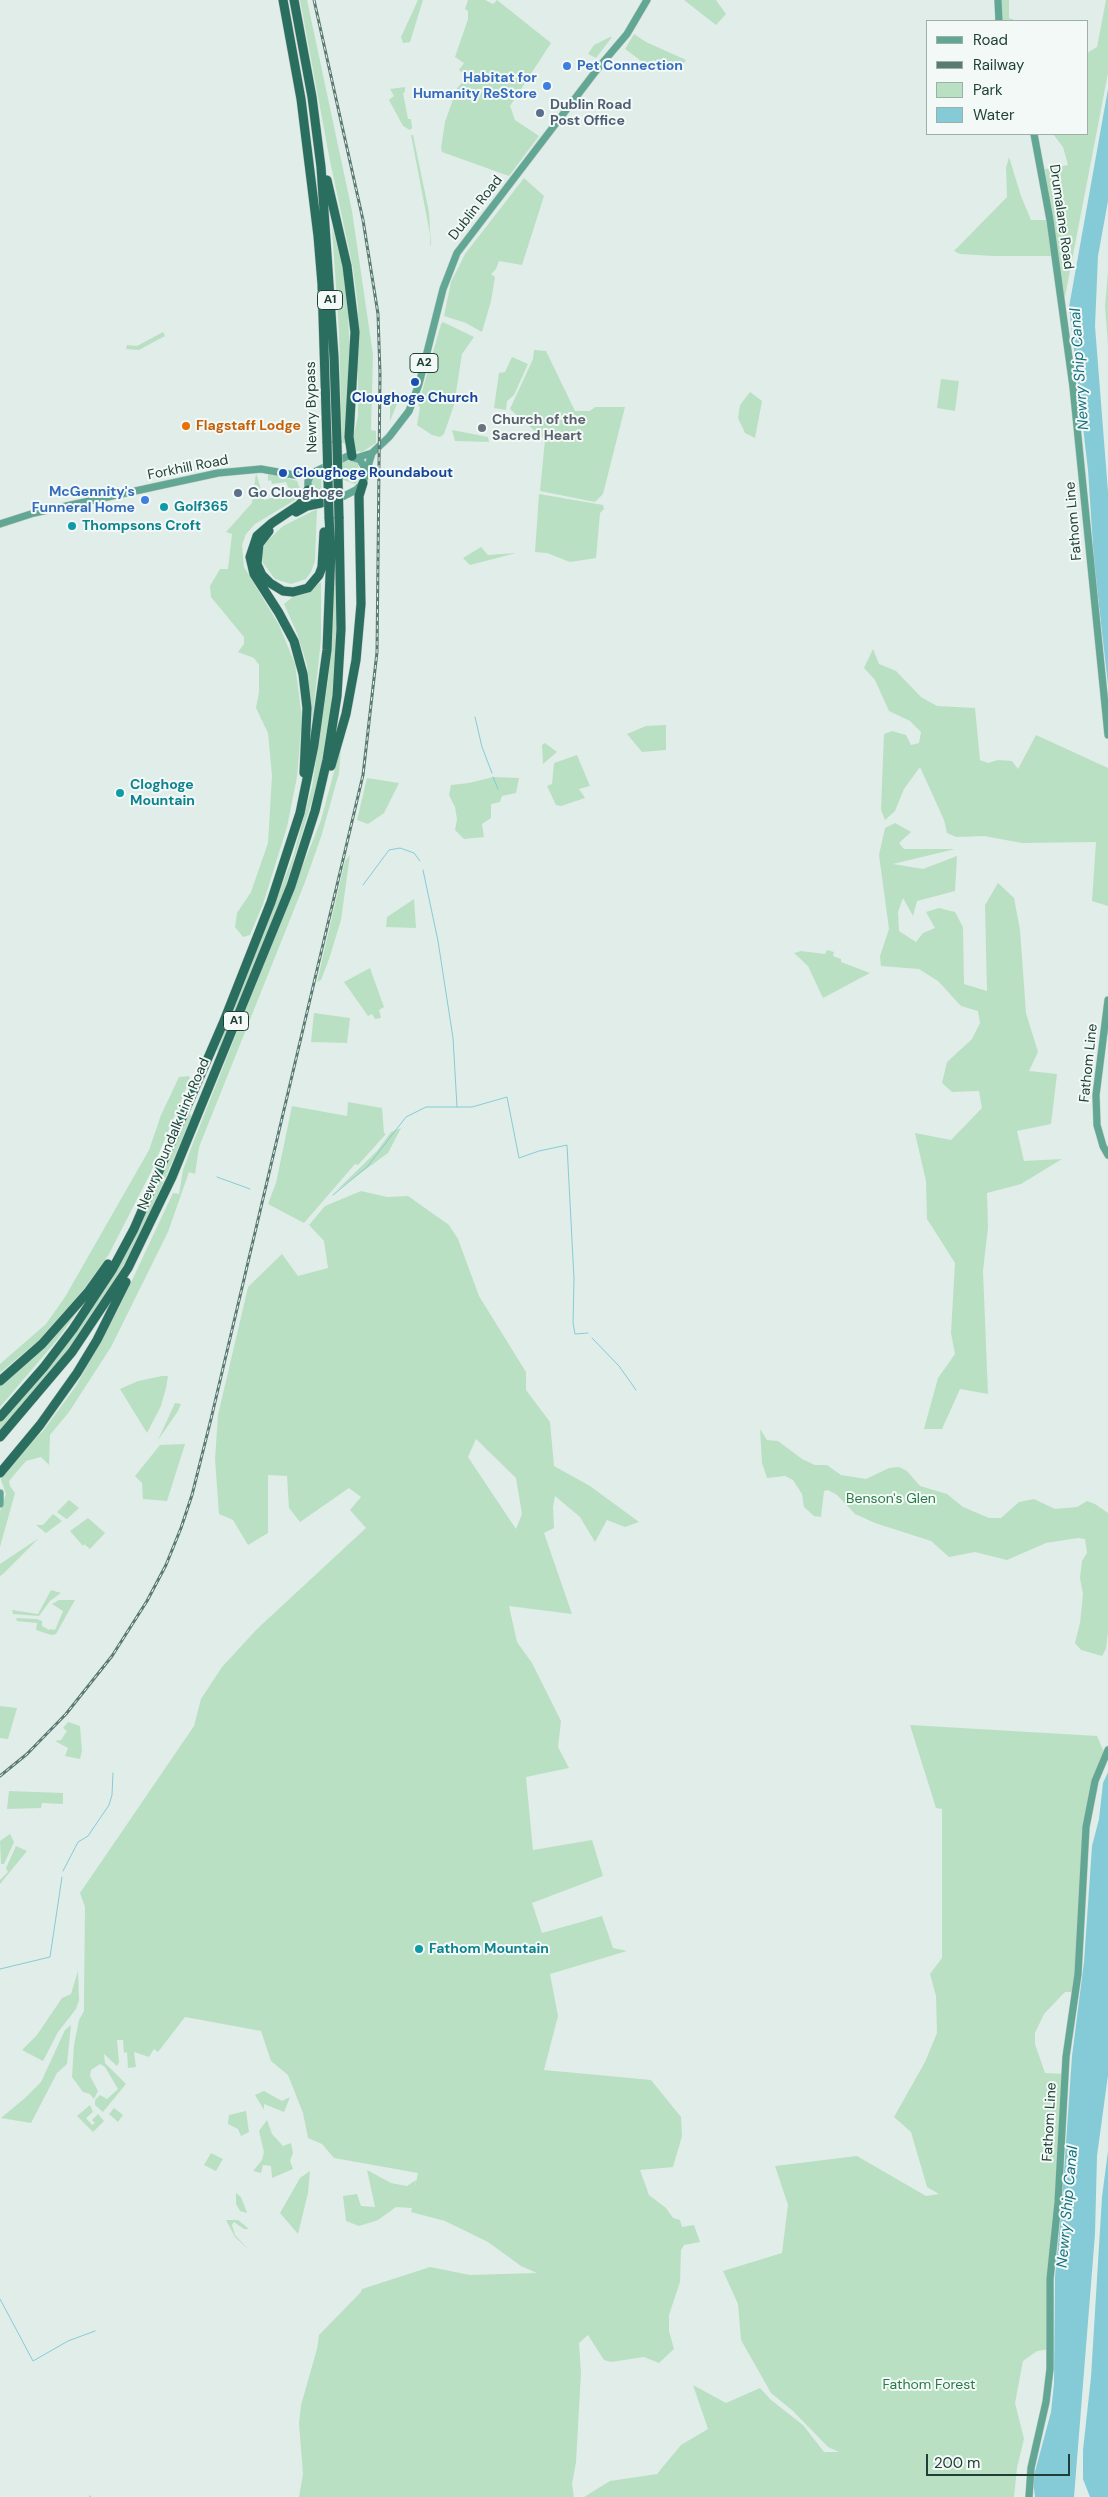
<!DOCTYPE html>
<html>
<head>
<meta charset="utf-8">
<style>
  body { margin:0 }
  #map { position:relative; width:1108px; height:2497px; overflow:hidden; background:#e1ede8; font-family:"DM Sans",sans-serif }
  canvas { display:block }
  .legend { position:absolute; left:926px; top:20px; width:162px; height:115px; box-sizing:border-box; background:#f2f9f6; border:1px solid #9eafaa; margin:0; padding:6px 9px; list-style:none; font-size:15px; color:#204037 }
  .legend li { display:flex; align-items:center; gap:10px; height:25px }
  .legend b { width:25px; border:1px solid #9eafaa }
  .scale { position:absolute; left:926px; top:2454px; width:144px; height:22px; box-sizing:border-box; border:2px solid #204037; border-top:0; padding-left:6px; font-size:15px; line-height:18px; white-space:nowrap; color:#204037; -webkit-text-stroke:4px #f2f9f6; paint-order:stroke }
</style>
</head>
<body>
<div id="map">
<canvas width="1108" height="2497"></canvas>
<ul class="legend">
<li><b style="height:6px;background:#62a694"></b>Road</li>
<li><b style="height:6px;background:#5a7b72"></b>Railway</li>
<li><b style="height:14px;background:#b9e0c3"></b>Park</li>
<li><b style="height:14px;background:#85cbd7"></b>Water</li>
</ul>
<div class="scale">200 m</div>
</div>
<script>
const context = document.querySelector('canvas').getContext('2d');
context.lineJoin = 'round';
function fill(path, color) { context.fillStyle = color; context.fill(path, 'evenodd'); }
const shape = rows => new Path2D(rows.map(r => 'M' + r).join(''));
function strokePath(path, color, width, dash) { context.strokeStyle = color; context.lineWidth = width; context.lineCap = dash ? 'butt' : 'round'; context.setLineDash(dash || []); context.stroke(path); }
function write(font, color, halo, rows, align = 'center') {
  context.font = font + ' "DM Sans",sans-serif'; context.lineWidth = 4; context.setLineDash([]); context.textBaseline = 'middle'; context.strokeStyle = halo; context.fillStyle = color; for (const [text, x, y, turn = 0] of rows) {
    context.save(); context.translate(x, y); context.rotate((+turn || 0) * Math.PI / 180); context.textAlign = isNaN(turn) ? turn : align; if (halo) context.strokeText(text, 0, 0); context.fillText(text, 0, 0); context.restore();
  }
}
fill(shape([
  [300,0,307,0,352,211,373,355,371,430,376,431,376,443,362,452,355,451,353,438,358,416,358,307,353,268,330,161],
  [418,0,423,0,410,42,403,43,401,37],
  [468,0,485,0,493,4,497,0,551,43,510,106,515,120,539,136,509,176,442,152,441,148,445,122,457,88,461,84,465,75,459,70,464,63,455,57,468,19,468,11,465,9],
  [684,0,716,0,726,14,716,25],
  [1001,0,1009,0,1009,18,1017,21,1003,21],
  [1106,0,1108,0,1108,73,1064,302,1052,227,1045,169,1068,165,1063,147,1053,134,1087,134,1087,53,1097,47],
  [634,34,646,42,686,60,678,72,653,60,648,66,625,49],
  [610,37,612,37,596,58,588,54,594,45],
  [405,87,405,92,403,93,408,119,411,119,412,128,410,130,403,126,389,100,394,96,390,89],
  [411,135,413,135,429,212,431,246,430,245,430,234],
  [1009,157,1021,196,1031,220,1046,220,1053,256,993,256,960,254,954,251,1007,197,1006,168],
  [524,178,544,196,522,265,499,261,496,269,491,274,495,277,491,301,482,332,466,323,444,316,451,282,465,254],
  [332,227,343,266,348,312,350,363,345,444,342,442,339,331],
  [1108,271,1108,345,1105,306],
  [443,322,474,337,462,354,454,405,444,434,440,437,432,435,417,425,420,407,418,406,441,324],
  [163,332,165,336,139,350,126,349,127,345,137,346],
  [534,350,546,351,575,411,590,411,595,407,625,407,603,494,595,502,540,491,545,440,510,409,533,359],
  [512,357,528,364,514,395,507,401,506,410,494,408,499,373,505,372],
  [941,379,959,381,955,411,937,408],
  [390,391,401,394,390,421],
  [750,392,762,401,755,438,745,433,738,418,740,405],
  [452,430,488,437,489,442,455,441],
  [344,461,352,461,358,464,360,478,355,484,341,479,341,462],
  [256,473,264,500,286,494,285,491,289,489,286,482,272,484,271,480,268,481,268,473,297,481,301,491,300,497,255,524,246,534,242,545,244,567,279,625,295,664,302,718,297,777,287,827,263,904,250,935,243,937,235,927,237,913,251,892,268,843,272,776,268,733,256,708,259,692,259,665,254,658,238,652,244,644,244,637,211,597,210,586,220,569,228,569,232,534,226,532,252,503],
  [321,473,322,499,316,496,311,490,311,482,315,475],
  [539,494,603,505,604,509,600,513,596,558,570,562,547,553,535,552],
  [317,509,315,561,311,572,306,579,291,584,275,579,263,563,262,552,266,542,283,526],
  [335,534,337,631,331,706,319,778,285,888,219,1052,217,1051,293,857,312,787,329,674],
  [481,547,488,555,516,553,470,565,463,558],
  [321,582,321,639,312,724,307,665,297,633,284,604,294,596,309,592],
  [873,649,879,664,896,671,921,697,937,706,975,708,980,760,988,763,998,760,1012,761,1018,769,1036,735,1108,768,1108,906,1092,901,1096,842,1022,843,984,836,956,837,947,833,944,820,920,767,904,789,895,811,885,820,881,810,884,734,892,731,906,735,911,745,919,743,921,732,910,721,889,711,875,680,864,668],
  [666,725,666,750,642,752,627,734,646,726],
  [545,743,557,752,543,764,542,745],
  [341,746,339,773,321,837,305,882,199,1147,195,1174,189,1172,168,1232,111,1347,69,1412,50,1435,49,1465,41,1457,26,1461,9,1481,10,1486,15,1493,0,1547,0,1511,6,1494,1,1480,1,1475,12,1460,43,1431,76,1386,119,1308,173,1193,179,1194,183,1170,193,1143,321,820],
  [577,755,590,786,579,789,585,798,561,806,556,805,547,786,552,784,554,763],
  [493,777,519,778,516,793,502,796,500,802,491,804,491,818,482,824,484,837,464,839,455,830,457,819,455,807,449,795,451,785,469,783],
  [367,778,399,783,384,813,368,824,357,820],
  [895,823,911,832,899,843,904,849,955,849,893,864,923,869,957,856,955,891,917,901,913,916,903,898,898,912,899,931,916,942,923,933,935,928,926,912,939,908,955,912,963,927,964,984,987,991,985,905,998,883,1014,898,1020,930,1026,1013,1038,1052,1029,1071,1057,1074,1051,1124,1017,1131,1024,1161,1062,1159,1021,1184,987,1193,988,1227,983,1271,988,1394,960,1389,942,1429,924,1429,938,1378,955,1354,951,1333,955,1263,927,1219,926,1181,915,1133,951,1140,982,1108,979,1091,952,1092,942,1083,947,1062,972,1039,980,1023,978,1011,961,1006,938,981,919,969,881,966,880,956,889,929,879,855,885,828],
  [350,855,341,920,329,959,321,980,317,982,345,861],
  [414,899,416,928,386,927,387,917],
  [827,950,834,952,833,956,841,959,841,962,870,973,823,998,808,966,794,953,801,951,825,954],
  [370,968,384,1007,379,1010,381,1018,375,1019,372,1014,368,1016,344,982],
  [314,1013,350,1018,347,1043,311,1042],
  [189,1076,190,1079,151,1172,109,1254,83,1290,39,1340,0,1373,0,1364,46,1324,65,1297,149,1150,161,1115,179,1077],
  [348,1102,382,1108,384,1133,386,1134,358,1165,355,1164,304,1223,268,1204,276,1183,292,1106,347,1116],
  [189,1114,192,1116,141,1234,105,1297,76,1341,0,1430,0,1422,57,1358,98,1299,121,1260,151,1201],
  [401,1128,388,1153,336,1191,377,1151,391,1132],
  [361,1191,387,1197,408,1196,449,1225,458,1239,479,1296,526,1372,526,1390,550,1422,554,1466,590,1486,639,1522,625,1527,607,1520,595,1542,580,1517,555,1496,553,1507,554,1528,544,1533,572,1614,509,1606,517,1642,532,1663,561,1721,558,1747,569,1768,526,1777,533,1850,592,1840,603,1876,532,1903,542,1933,602,1916,613,1948,627,1951,550,1974,558,2016,544,2070,651,2080,681,2117,682,2136,673,2167,640,2170,649,2195,666,2208,673,2218,680,2220,682,2227,694,2225,700,2242,684,2245,681,2250,680,2282,669,2315,669,2331,674,2349,659,2363,644,2357,611,2362,604,2360,588,2335,579,2343,581,2373,576,2462,572,2484,574,2497,299,2497,303,2474,299,2424,301,2405,317,2349,319,2335,361,2292,362,2289,430,2267,470,2275,537,2273,521,2266,488,2242,445,2221,411,2212,412,2208,396,2207,378,2220,359,2226,346,2221,343,2196,357,2194,361,2206,375,2207,367,2170,391,2183,407,2186,416,2180,415,2187,418,2173,334,2158,322,2144,308,2138,303,2113,288,2075,271,2061,261,2031,185,2017,158,2052,154,2049,149,2057,134,2052,136,2067,128,2068,127,2052,124,2053,123,2040,117,2040,119,2062,117,2066,104,2054,105,2063,126,2084,103,2112,95,2105,95,2100,100,2095,107,2099,118,2089,105,2067,100,2064,91,2070,90,2076,98,2091,94,2099,90,2094,83,2092,72,2077,74,2045,79,2020,84,2011,84,1997,85,1907,80,1893,194,1726,201,1699,222,1667,257,1629,366,1528,350,1510,361,1497,349,1488,300,1522,289,1508,287,1476,268,1475,268,1533,248,1545,233,1520,219,1514,215,1459,218,1415,248,1287,282,1254,298,1276,328,1268,324,1241,309,1225,325,1206],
  [476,1439,516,1478,522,1514,516,1529,468,1457],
  [86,1300,57,1340,0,1407,0,1384],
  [162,1376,168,1376,166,1388,161,1406,147,1433,120,1389,138,1381],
  [175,1403,181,1404,178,1411,158,1440],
  [760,1429,767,1440,778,1441,802,1459,815,1465,827,1465,841,1475,866,1479,889,1468,899,1467,907,1471,920,1486,947,1494,963,1507,989,1518,1001,1518,1019,1502,1034,1499,1055,1509,1077,1507,1087,1501,1095,1504,1108,1513,1108,1632,1106,1649,1102,1656,1081,1650,1075,1643,1080,1623,1083,1594,1080,1578,1082,1561,1087,1553,1085,1539,1078,1538,1046,1543,1007,1560,975,1552,949,1557,931,1541,875,1523,855,1514,837,1495,828,1490,824,1491,821,1517,814,1516,804,1507,802,1494,793,1480,785,1476,767,1478,762,1463],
  [185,1444,167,1501,143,1499,142,1483,135,1476,160,1445],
  [69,1500,79,1508,67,1519,65,1518,57,1512],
  [53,1514,62,1521,46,1533,36,1525,43,1525],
  [88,1518,105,1533,90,1549,84,1544,83,1546,70,1531],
  [39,1538,3,1574,0,1576,0,1564],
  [51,1590,61,1593,50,1601,39,1616,13,1614,12,1610,38,1614],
  [59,1600,75,1600,56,1634,51,1635,36,1630,37,1623,17,1621,16,1618,37,1619,42,1621,42,1626,49,1630,51,1629,55,1630,63,1611,52,1604],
  [0,1706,17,1708,8,1739,0,1738],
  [68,1722,80,1726,82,1751,80,1759,65,1756,68,1748,55,1741,61,1740,67,1731,63,1728],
  [910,1725,1097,1736,1104,1752,1090,1803,1076,1992,1065,1992,1044,2014,1035,2033,1035,2044,1045,2073,1064,2074,1050,2279,1051,2349,1037,2351,1023,2361,1015,2403,1024,2439,1017,2468,1014,2497,584,2497,610,2481,657,2474,681,2445,708,2429,693,2385,726,2403,760,2388,771,2400,803,2425,824,2452,839,2452,828,2447,793,2411,771,2393,741,2340,738,2304,723,2271,782,2253,788,2205,775,2166,857,2156,926,2196,939,2194,927,2187,911,2132,894,2117,925,2062,937,2033,936,1996,930,1974,942,1958,942,1809,936,1808],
  [9,1791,63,1793,63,1804,42,1803,41,1808,7,1809],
  [10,1834,14,1842,4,1864,1,1864,0,1841],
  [16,1846,27,1851,0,1884,0,1880,8,1872,6,1868],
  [78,1971,79,2000,76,2009,58,2032,43,2061,22,2050,37,2035,62,1998,71,1994],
  [71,2025,67,2064,57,2073,31,2123,1,2118,25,2098,41,2082,65,2030],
  [264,2091,282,2101,290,2097,284,2112,264,2104,264,2110,255,2095],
  [90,2105,93,2112,86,2118,92,2125,95,2123,92,2120,98,2114,104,2121,93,2132,77,2116],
  [114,2108,123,2115,118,2122,109,2114],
  [246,2111,249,2132,241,2136,238,2129,228,2124,229,2115],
  [267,2120,272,2134,283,2146,291,2143,293,2153,290,2161,293,2169,272,2178,271,2166,263,2165,261,2173,253,2171,262,2160,264,2152,259,2131],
  [211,2153,223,2159,216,2171,204,2165],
  [310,2171,308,2193,298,2234,280,2213,300,2178],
  [236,2193,241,2197,247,2213,240,2211,236,2204],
  [226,2220,238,2220,249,2229,244,2229,234,2222,232,2225,235,2235,249,2250,235,2237]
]), '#b9e0c3');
fill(shape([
  [1108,89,1108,201,1098,256,1095,326,1108,492,1108,685,1094,561,1088,470,1069,307],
  [1108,1772,1108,2075,1097,2156,1095,2234,1074,2497,1035,2497,1033,2479,1051,2412,1054,2383,1055,2277,1062,2201,1072,2056,1084,1962,1092,1846,1099,1819,1103,1783],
  [1108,2151,1108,2497,1090,2497,1083,2479,1083,2450,1091,2377,1102,2197]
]), '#85cbd7');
strokePath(shape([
  [475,717,482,747,492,773],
  [493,777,498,789],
  [423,870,438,941,453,1038,457,1107,472,1107,507,1097,519,1158,539,1151,567,1145,574,1279,573,1323,575,1334,588,1333],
  [363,885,389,850,400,848,414,853,420,861],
  [217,1177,250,1189],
  [333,1195,367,1167,406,1117,426,1107,457,1107],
  [592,1338,619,1366,636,1390],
  [63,1871,78,1842,88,1836,109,1805,112,1795,113,1773],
  [0,1969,50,1957,62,1877],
  [0,2299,33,2361,68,2341,95,2331],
  [90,2496,90,2497]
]), '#85cbd7', 1);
const major = shape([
  [998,0,999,21],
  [1034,134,1050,220,1073,387,1108,735],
  [356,458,372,453,389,437,409,411,419,384,443,289,457,253,599,67,627,34,647,0],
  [336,500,356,490,363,483,372,453],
  [323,503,313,498,308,490,308,481,312,473,348,456,360,460,366,470],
  [0,524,34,513,218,473,261,469,294,475,312,473],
  [1108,1000,1096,1095,1097,1125,1103,1146,1108,1155],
  [0,1493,0,1504],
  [1029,2497,1031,2468,1046,2402,1050,2369,1050,2279,1058,2202,1066,2057,1078,1974,1086,1827,1095,1781,1108,1750]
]);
const highway = shape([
  [283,0,301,99,318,236,322,284,327,443],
  [294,0,312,97,321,167,334,357,337,443],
  [327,180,347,266,355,332,349,437,352,456],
  [296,512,307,506,321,503],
  [269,531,259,544,257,564,262,575,270,583,283,591,293,592,308,588,319,575,322,567,324,532],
  [331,766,346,714,356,660,361,604,359,496,363,483],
  [304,773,307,708,303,674,294,641,279,613,254,574,250,557,257,536,272,523,299,505,304,500,308,490],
  [0,1381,42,1344,88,1292,108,1264],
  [0,1417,44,1367,73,1329,112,1270,134,1229,224,1021,271,902,300,813,314,745,327,650,331,551,329,517],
  [0,1437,72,1352,128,1268,172,1177,291,886,315,811,327,760,337,696,341,629,339,517],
  [0,1473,40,1425,77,1373,97,1340,126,1282]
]);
strokePath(major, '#c1cac7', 8);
strokePath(highway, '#c1cac7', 10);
strokePath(major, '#62a694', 7);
strokePath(highway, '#296e5f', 9);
const rail = shape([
  [0,1776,27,1754,66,1714,112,1656,147,1601,166,1565,181,1528,192,1495,211,1419,363,775,377,652,380,374,378,314,363,220,314,0]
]);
strokePath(rail, '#5a7b72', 3);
strokePath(rail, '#f2f9f6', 1, [4]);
const highwayBridge = shape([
  [327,443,329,517],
  [337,443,339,517]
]);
strokePath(highwayBridge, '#c1cac7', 10, []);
strokePath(highwayBridge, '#296e5f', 9);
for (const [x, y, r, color] of [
  [567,66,5,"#3f7fe0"],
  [547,86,5,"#3f7fe0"],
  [540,113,5,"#5c6f8a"],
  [415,382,5,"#1a4fb4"],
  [186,426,5,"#e8710a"],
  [482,428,5,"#6b7280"],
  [283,473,5,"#1a4fb4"],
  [238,493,5,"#5c6f8a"],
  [145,500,5,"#3f7fe0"],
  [164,507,5,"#0f9aa8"],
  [72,526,5,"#0f9aa8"],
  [120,793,5,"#0f9aa8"],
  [419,1949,5,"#0f9aa8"]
]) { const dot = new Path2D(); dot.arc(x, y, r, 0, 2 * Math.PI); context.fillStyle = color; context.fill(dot); strokePath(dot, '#f2f9f6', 2); }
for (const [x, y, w] of [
  [330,300,25],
  [424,363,28],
  [236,1021,25]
]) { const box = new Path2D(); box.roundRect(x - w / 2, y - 9.5, w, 19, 4); context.fillStyle = '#f2f9f6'; context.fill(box); strokePath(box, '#204037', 1); }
write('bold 12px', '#204037', null, [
  ["A1",330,300],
  ["A2",424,363],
  ["A1",236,1021]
]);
write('bold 14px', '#366cbe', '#f2f9f6', [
  ["Pet Connection",577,66,"left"],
  ["Habitat for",537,78],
  ["Humanity ReStore",537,94],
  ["McGennity's",135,492],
  ["Funneral Home",135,508]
], 'right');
write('bold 14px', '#4e5e75', '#f2f9f6', [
  ["Dublin Road",550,105],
  ["Post Office",550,121],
  ["Go Cloughoge",248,493]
], 'left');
write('14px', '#204037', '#f2f9f6', [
  ["Dublin Road",476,208,-52],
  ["Drumalane Road",1061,217,82],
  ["Newry Bypass",312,407,-91],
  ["Forkhill Road",188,468,-11],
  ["Fathom Line",1074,521,-95],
  ["Fathom Line",1089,1063,-84],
  ["Newry Dundalk Link Road",174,1134,-67],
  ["Fathom Line",1050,2122,-87]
]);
write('bold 14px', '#164399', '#f2f9f6', [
  ["Cloughoge Church",415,398],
  ["Cloughoge Roundabout",293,473,"left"]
]);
write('bold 14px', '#5b616d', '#f2f9f6', [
  ["Church of the",492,420],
  ["Sacred Heart",492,436]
], 'left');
write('bold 14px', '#c56008', '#f2f9f6', [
  ["Flagstaff Lodge",196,426]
], 'left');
write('bold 14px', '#0d838f', '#f2f9f6', [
  ["Golf365",174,507],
  ["Thompsons Croft",82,526],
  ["Cloghoge",130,785],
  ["Mountain",130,801],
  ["Fathom Mountain",429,1949]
], 'left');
write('14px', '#277a46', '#f2f9f6', [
  ["Benson's Glen",891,1499],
  ["Fathom Forest",929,2385]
]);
write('italic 15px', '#157080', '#f2f9f6', [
  ["Newry Ship Canal",1080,369,-94],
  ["Newry Ship Canal",1068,2207,-85]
]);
</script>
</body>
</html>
